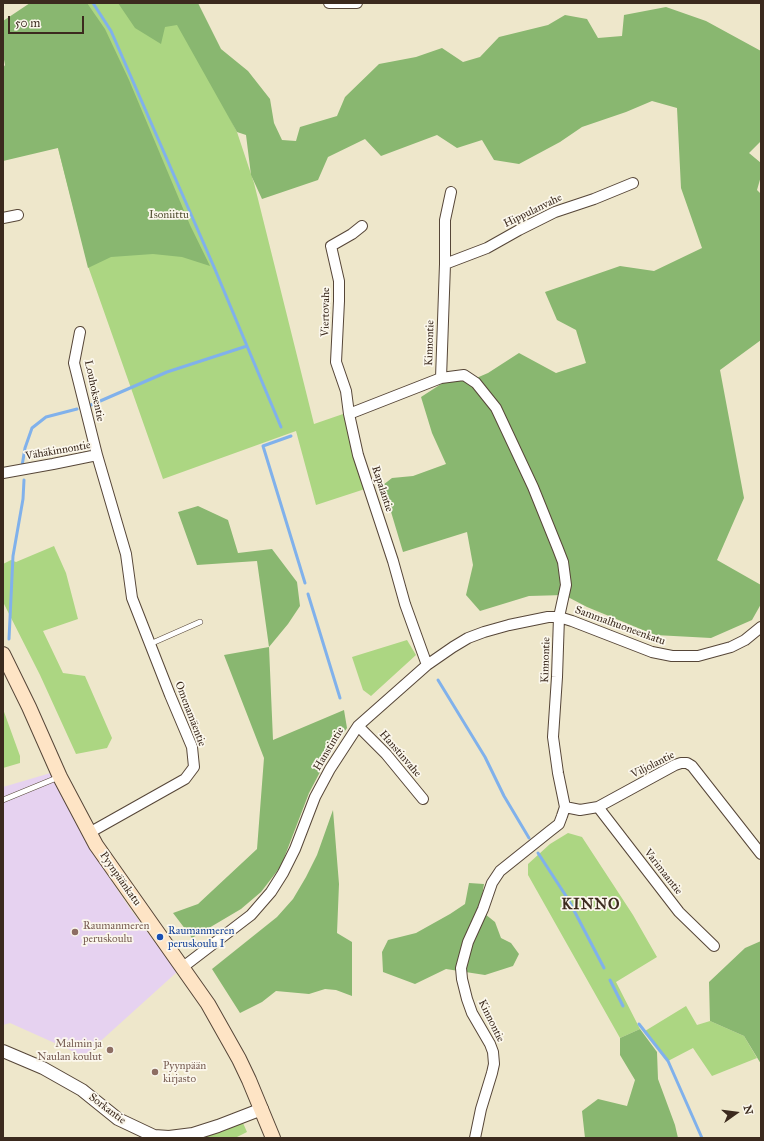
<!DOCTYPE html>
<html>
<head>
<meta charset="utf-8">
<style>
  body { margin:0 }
  #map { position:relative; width:764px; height:1141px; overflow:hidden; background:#eee7cb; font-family:"IM FELL Great Primer",serif }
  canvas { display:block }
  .frame { position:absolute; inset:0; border:4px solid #3b2a1e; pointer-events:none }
  .north { position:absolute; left:716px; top:1093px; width:40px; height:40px; -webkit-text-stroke:3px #fbf7ec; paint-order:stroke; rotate:76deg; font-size:11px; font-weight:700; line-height:16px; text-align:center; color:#3b2a1e }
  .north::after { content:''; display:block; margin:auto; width:14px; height:18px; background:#3b2a1e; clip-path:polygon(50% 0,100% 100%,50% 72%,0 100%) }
  .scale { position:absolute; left:8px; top:16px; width:76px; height:18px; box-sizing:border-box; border:2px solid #3b2a1e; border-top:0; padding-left:5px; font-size:12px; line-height:14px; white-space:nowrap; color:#3b2a1e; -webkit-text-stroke:3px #fbf7ec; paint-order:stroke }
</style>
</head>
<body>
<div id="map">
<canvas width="764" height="1141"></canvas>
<div class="frame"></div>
<div class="north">N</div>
<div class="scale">50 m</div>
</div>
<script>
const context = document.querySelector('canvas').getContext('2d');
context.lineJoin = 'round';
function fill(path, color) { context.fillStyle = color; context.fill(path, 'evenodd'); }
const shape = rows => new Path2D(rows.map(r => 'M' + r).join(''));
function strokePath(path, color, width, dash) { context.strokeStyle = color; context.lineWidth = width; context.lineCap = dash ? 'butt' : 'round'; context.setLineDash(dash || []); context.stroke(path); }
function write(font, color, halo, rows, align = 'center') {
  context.font = font + ' "IM FELL Great Primer",serif'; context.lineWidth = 3.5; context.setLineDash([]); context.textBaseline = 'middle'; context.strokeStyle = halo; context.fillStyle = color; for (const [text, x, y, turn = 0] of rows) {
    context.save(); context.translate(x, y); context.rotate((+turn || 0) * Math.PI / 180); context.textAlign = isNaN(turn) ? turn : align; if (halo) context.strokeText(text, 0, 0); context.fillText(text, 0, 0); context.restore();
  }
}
fill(shape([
  [54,772,90,849,131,910,177,972,83,1057,68,1049,10,1023,3,1025,3,787]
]), '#e6d2f0');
fill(shape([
  [35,3,172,3,237,132,254,183,314,424,343,414,365,489,316,505,296,431,163,479,89,269,58,148],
  [54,546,66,573,78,619,43,631,63,673,85,676,112,738,107,748,76,754,40,675,3,602,3,564,11,560,16,562],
  [407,640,416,655,371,696,363,690,352,657],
  [3,709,20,756,20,763,3,768],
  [568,833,582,837,633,915,657,957,616,982,640,1029,620,1038,528,875,528,864,550,844],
  [686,1006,697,1025,710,1021,744,1036,757,1058,712,1076,693,1048,668,1061,645,1031],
  [243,1123,247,1132,235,1138,201,1138]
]), '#acd682');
fill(shape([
  [30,3,87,3,105,29,129,80,190,225,210,266,182,257,153,254,111,257,88,268,58,148,3,161,3,68,5,65,3,54,3,21],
  [118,3,198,3,221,49,248,71,270,99,274,123,282,140,296,141,300,127,337,116,345,97,379,64,416,57,442,48,463,62,480,57,499,37,548,25,565,15,587,19,598,38,622,36,624,15,666,7,706,21,761,51,761,141,749,153,761,163,761,176,757,190,761,194,761,340,720,370,744,498,717,560,761,585,761,604,752,620,711,638,655,635,587,607,564,595,529,596,480,611,466,595,473,565,467,532,403,552,383,485,392,478,413,476,446,464,432,433,421,397,452,377,474,379,488,373,519,353,556,373,586,363,576,330,557,320,545,292,620,266,654,271,702,248,681,188,677,108,652,101,626,112,582,127,560,142,519,164,494,160,482,140,457,148,437,135,381,156,365,139,328,157,318,180,262,199,251,175,246,135,237,132,177,25,165,27,161,44,135,28],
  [198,506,228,520,238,553,272,549,297,582,300,606,288,624,269,647,273,740,344,710,347,728,330,753,309,793,281,866,261,892,241,909,192,938,173,913,198,904,257,849,264,758,224,655,269,647,257,561,197,565,178,512],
  [333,810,339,884,337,933,352,942,352,996,336,990,325,989,309,994,276,991,262,1002,240,1013,212,969,277,917,293,899,306,877,317,855],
  [469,883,484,884,480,910,495,922,501,938,511,943,519,954,513,966,485,975,446,969,415,984,383,972,382,952,388,940,416,933,450,914,465,904],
  [761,941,761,1064,744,1036,710,1021,709,982,745,948],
  [640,1029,657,1052,658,1079,675,1125,678,1138,585,1138,582,1111,598,1099,627,1106,635,1080,620,1055,620,1038]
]), '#89b770');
strokePath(shape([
  [247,346,281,427],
  [91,405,167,372,247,346,214,267,111,31,93,3],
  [291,436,263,446,305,583],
  [22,466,25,448,32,428,46,417,77,409],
  [308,594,340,698],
  [9,639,13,556,23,499,24,480],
  [438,680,485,757,504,796,529,838],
  [538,853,568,899,604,968],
  [610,980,623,1006],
  [639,1024,668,1061,702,1138]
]), '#80b1eb', 3);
const service = shape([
  [150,644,200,622],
  [3,800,59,777]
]);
const minor = shape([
  [329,3,357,3],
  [451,192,445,220,445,264,441,378,464,375,476,383,496,408,533,487,558,549,563,562,566,585,559,617,557,677,553,737,558,773,565,807,562,816,559,824,550,831,500,871,492,883,483,909,468,942,461,968,462,979,467,999,472,1013,490,1044,493,1052,494,1064,492,1073,481,1109,475,1138],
  [3,218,18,215],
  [445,264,487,248,519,230,555,212,594,199,633,183],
  [80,332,74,363,97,455],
  [349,414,346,391,336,362,339,301,339,281,331,246,352,234,362,226],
  [3,473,53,464,97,455,126,554,132,598,170,695,192,747,194,767,185,779,89,833],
  [427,665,405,604,393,561,358,455,349,414,441,378],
  [358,726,386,754,423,799],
  [565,807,580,810,598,807,675,765,681,763,687,763,692,766,761,854],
  [598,807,679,912,714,946],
  [183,967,251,915,271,892,283,873,295,849,315,797,330,769,358,726,427,665,453,647,468,638,484,632,509,625,548,617,559,617,572,621,652,652,672,656,698,656,731,647,745,640,761,627]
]);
const tertiary = shape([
  [3,1051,43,1068,82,1090,118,1119,154,1136,169,1137,193,1134,218,1126,262,1109]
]);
const secondary = shape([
  [3,654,29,707,60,777,96,845,208,1004,239,1059,249,1080,273,1138]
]);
strokePath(service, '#564638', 6);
strokePath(minor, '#564638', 12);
strokePath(tertiary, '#564638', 14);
strokePath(secondary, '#564638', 16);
strokePath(service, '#fff', 5);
strokePath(minor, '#fff', 10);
strokePath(tertiary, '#fff', 12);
strokePath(secondary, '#fee4c5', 14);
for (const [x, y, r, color] of [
  [75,932,4,"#8d6e63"],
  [160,937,4,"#1a4fb4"],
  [110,1050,4,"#8d6e63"],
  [155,1072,4,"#8d6e63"]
]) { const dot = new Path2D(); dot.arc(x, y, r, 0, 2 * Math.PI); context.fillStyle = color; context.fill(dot); strokePath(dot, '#fbf7ec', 1.5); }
write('11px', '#3b2a1e', '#fbf7ec', [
  ["Hippulanvahe",533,211,-26],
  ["Viertovahe",326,312,-89],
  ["Kinnontie",430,343,-88],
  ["Louhoksentie",94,391,78],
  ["Vähäkinnontie",58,451,-10],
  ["Rapalantie",382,489,72],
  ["Sammalhuoneenkatu",620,626,20],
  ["Kinnontie",546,660,-88],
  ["Omenamäentie",190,714,69],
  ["Hanstintie",329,749,-59],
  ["Hanstinvahe",400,754,49],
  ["Viljolantie",653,765,-27],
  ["Varimaantie",663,872,52],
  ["Pyynpäänkatu",120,879,55],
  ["Kinnontie",491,1021,64],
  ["Sorkantie",107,1109,37]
]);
write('11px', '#575537', '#fbf7ec', [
  ["Isoniittu",169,215]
]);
write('11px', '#785e54', '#fbf7ec', [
  ["Raumanmeren",83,926],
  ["peruskoulu",83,939],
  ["Malmin ja",102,1044,"right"],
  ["Naulan koulut",102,1057,"right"],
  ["Pyynpään",163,1066],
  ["kirjasto",163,1079]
], 'left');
write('11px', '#164399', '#fbf7ec', [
  ["Raumanmeren",168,931],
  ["peruskoulu I",168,944]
], 'left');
context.letterSpacing = '1px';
write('bold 15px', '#3b2a1e', '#fbf7ec', [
  ["KINNO",591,905]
]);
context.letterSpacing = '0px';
</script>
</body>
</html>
